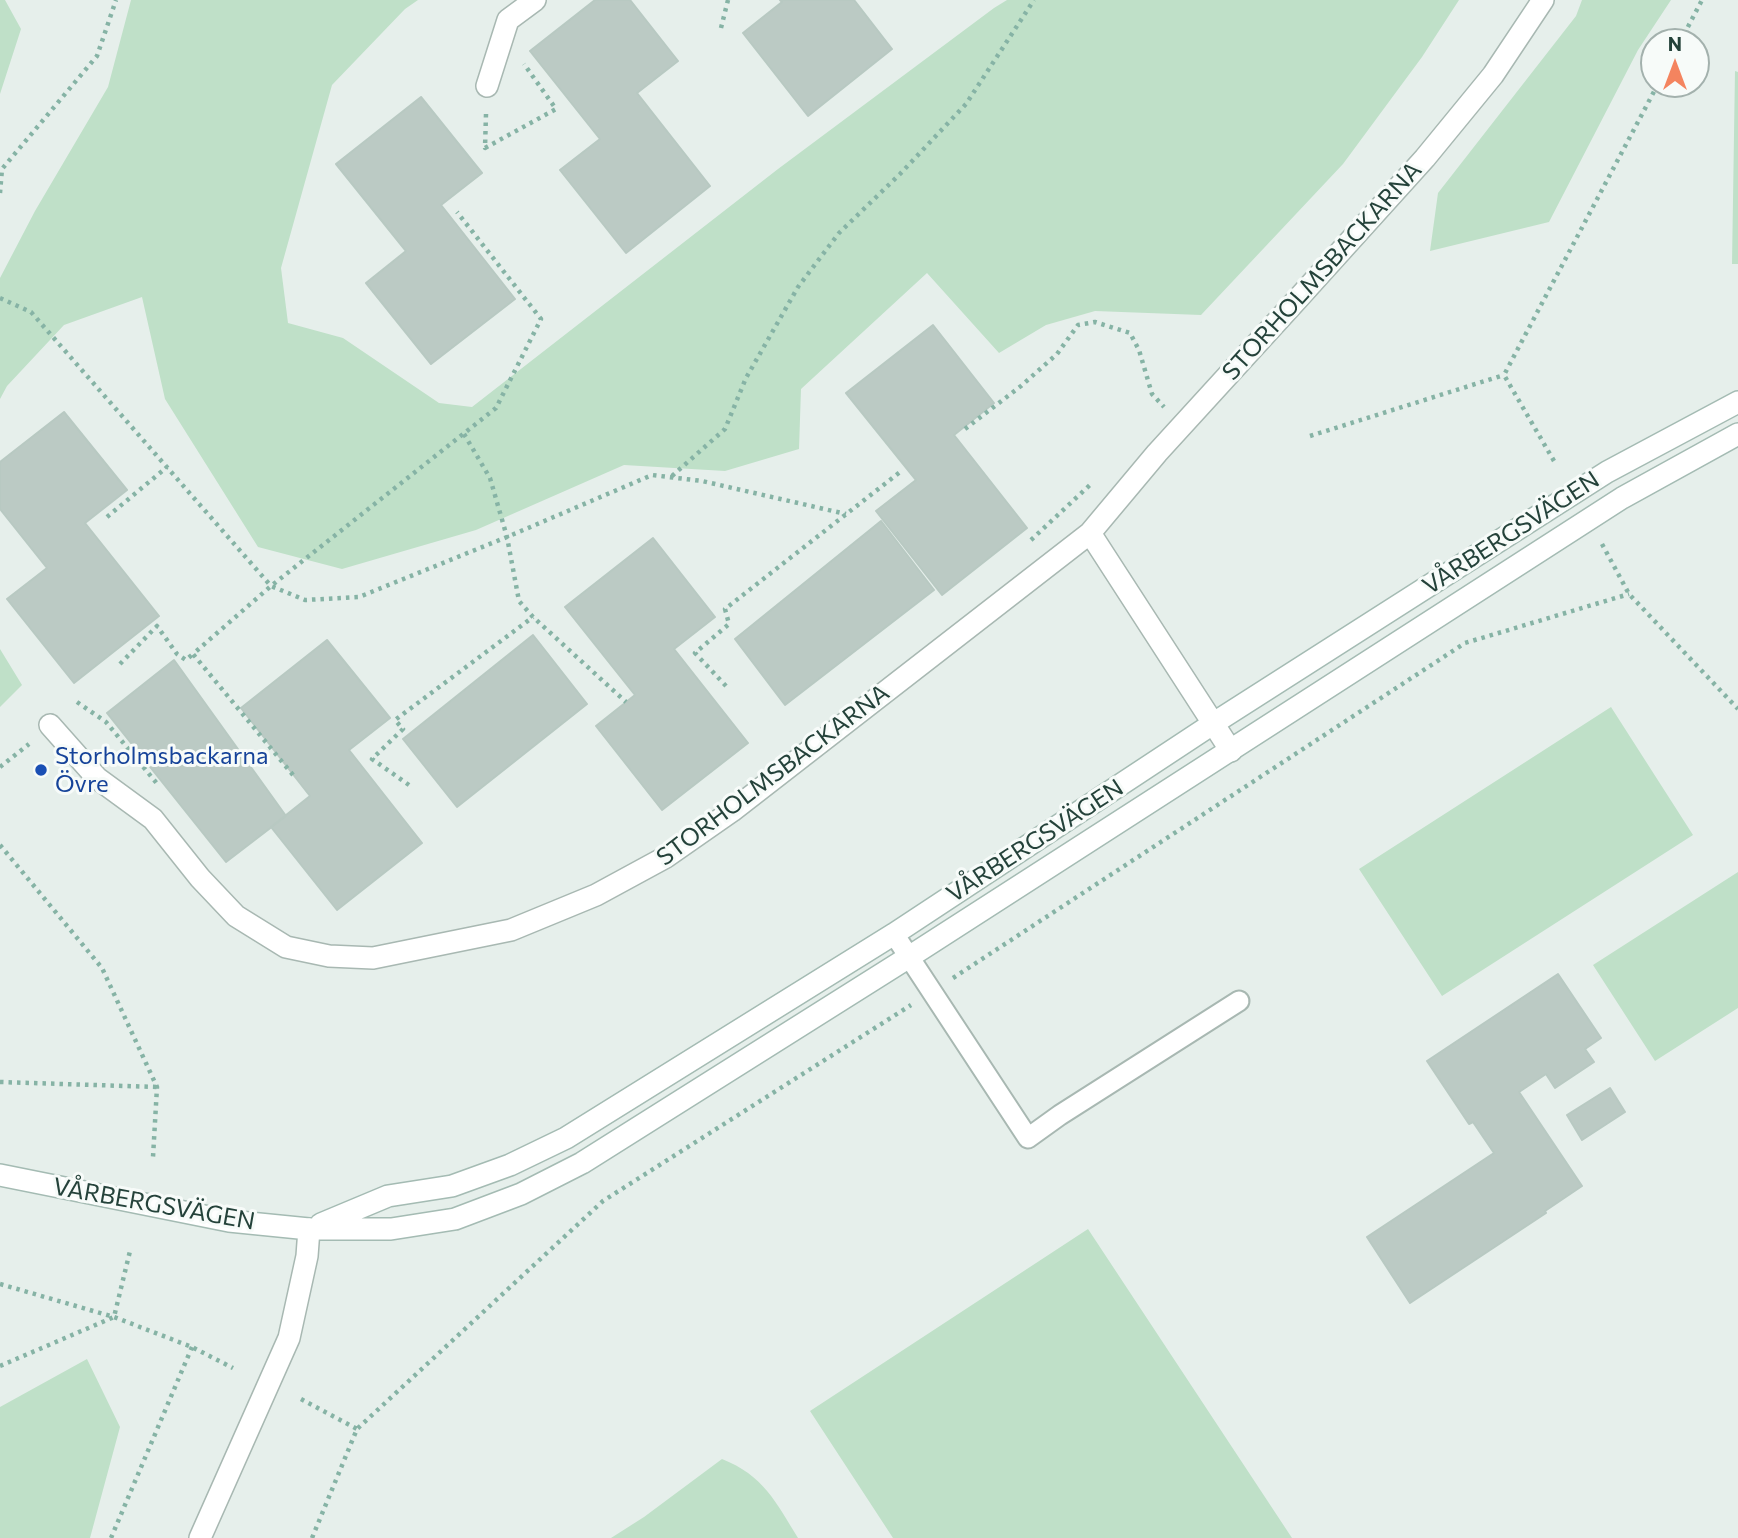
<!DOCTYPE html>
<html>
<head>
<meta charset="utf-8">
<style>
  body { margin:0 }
  #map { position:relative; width:1738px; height:1538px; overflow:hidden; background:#e6efeb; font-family:Commissioner,sans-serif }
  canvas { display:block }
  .north { position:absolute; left:1640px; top:28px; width:70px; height:70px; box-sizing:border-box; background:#f7fbf9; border:2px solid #a3b1ad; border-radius:50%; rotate:0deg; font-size:19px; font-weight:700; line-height:28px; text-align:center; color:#24423a }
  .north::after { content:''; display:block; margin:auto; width:24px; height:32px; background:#f4845f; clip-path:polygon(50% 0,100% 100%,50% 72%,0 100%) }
</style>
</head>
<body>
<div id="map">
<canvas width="1738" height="1538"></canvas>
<div class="north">N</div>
</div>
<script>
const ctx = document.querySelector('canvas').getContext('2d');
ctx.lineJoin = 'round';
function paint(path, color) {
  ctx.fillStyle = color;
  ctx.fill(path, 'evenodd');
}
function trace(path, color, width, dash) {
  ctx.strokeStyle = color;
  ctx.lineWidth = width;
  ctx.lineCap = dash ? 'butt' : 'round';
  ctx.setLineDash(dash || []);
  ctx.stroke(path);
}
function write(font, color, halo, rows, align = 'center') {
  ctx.font = font + ' Commissioner,sans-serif';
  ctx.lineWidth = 6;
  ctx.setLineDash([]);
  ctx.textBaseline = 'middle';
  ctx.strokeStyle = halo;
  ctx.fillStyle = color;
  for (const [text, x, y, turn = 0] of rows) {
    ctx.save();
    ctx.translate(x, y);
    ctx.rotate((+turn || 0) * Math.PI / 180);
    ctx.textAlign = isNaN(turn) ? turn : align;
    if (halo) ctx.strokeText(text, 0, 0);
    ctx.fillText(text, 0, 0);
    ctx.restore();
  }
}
const green = new Path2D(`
  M0 0H5L21 29 0 94Z
  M131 0H418L405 9 332 85 281 268 288 323 343 338 439 403 472 407 778 169 994 8 1007 0H1459L1422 57 1343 164 1201 315 1095 311 1046 325 999 353 927 273 801 389 799 449 725 471 624 465 476 530 342 569 258 547 165 399 142 297 64 325 7 386 0 399V278L35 211 108 87Z
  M1582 0H1671L1638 50 1549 222 1430 251 1438 193 1576 16Z
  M1735 71 1738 72V264H1732Z
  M0 649 22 685 0 707Z
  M1611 707 1693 835 1442 996 1359 869Z
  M1738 872V1008L1655 1061 1593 965Z
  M1088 1229 1292 1538H893L810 1411Z
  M87 1359 120 1427 90 1538H0V1407Z
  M722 1459C763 1475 776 1502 798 1538H611L644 1517Z`);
const building = new Path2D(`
  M595 0H630L678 61 637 93 710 186 626 253 560 170 600 139 530 51Z
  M780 0H854L892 49 808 116 743 33 782 2Z
  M421 97 482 173 441 205 515 299 431 364 366 283 406 251 336 164Z
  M933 325 994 403 954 435 1027 528 942 595 876 511 916 480 846 393Z
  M64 412 127 490 85 523 159 616 74 683 7 599 47 568 0 509V462Z
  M881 521 934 590 785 705 735 639Z
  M653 538 715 617 674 649 748 743 662 810 596 726 635 695 565 607Z
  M533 635 587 704 457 807 403 739Z
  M327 640 390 718 349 750 422 843 337 910 271 827 310 796 241 708Z
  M174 660 286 816 226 862 107 713Z
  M1558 974 1601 1038 1585 1049 1594 1062 1555 1088 1546 1074 1519 1092 1582 1186 1545 1211 1546 1213 1410 1303 1367 1237 1494 1153 1473 1122 1469 1124 1427 1061Z
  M1610 1088 1625 1112 1582 1140 1567 1115Z`);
const path = new Path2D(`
  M721 28 728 0
  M1680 42 1702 0
  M486 114 485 148 556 109 524 64
  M0 193 2 169 97 56 116 0
  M0 298 31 312 271 586 305 600 359 597 507 537 652 475 702 481 846 514
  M965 429 1021 386 1057 354 1078 325 1095 322 1130 333 1139 350 1152 394 1164 407
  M464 434 490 478 507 537 519 601 533 617 626 702
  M1310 436 1504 375
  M1554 461 1504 375 1658 84
  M672 476 725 429 746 378 798 287 839 233 900 174 966 104 1034 0
  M107 517 167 467
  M1031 540 1091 484
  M1602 544 1629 594 1738 709
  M120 664 157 626 177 654 186 660 193 654
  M726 686 695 653 729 624 725 609 900 472
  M77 702 106 722 159 786
  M0 767 29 744
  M293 775 193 654 271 586 496 408 541 319 457 212
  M409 785 372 759 403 729 395 720 533 617
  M0 845 102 968 157 1087 153 1157
  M953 978 1465 643 1629 594
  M0 1082 157 1087
  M0 1284 114 1317 192 1347 233 1368
  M0 1366 114 1317 130 1251
  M301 1399 357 1429
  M111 1538 192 1347
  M312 1538 357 1429 603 1201 911 1005`);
const lane = new Path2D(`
  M894 934 1028 1138 1060 1115 1239 1001`);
const street = new Path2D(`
  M487 86 508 20 535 0
  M1090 533 1231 751
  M50 725 97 778 153 819 200 878 236 916 286 947 329 956 373 958 511 930 596 895 666 857 732 811 1090 533 1157 453 1294 303 1425 158 1493 75 1543 0
  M200 1538 289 1338 307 1256 309 1229`);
const secondary = new Path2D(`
  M0 1175 229 1221 309 1229H391L455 1219 521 1194 582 1163 909 957 1622 498 1738 434
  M321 1224 388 1196 452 1186 510 1165 566 1138 894 934 1214 723 1607 472 1738 402`);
const markers = [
  [41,770,7,"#1a4fb4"]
];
const streetNames = [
  ["STORHOLMSBACKARNA",1322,271,-48],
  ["VÅRBERGSVÄGEN",1511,533,-33],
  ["STORHOLMSBACKARNA",773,775,-37],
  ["VÅRBERGSVÄGEN",1035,841,-33],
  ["VÅRBERGSVÄGEN",154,1204,10]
];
const transitNames = [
  ["Storholmsbackarna",55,756],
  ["Övre",55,784]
];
paint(green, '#bfe0c8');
paint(building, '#bbcac4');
trace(building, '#b8c9c2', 2);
trace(lane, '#a8b8b2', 23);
trace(street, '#a8b8b2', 24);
trace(secondary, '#a4bbb3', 24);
trace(path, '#86b3a5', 4.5, [3.5, 5]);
trace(lane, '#fff', 19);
trace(street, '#fff', 21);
trace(secondary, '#fff', 21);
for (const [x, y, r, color] of markers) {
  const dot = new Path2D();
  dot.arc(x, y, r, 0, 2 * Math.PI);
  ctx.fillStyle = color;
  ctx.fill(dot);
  trace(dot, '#f7fbf9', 2.5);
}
write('24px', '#24423a', '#f7fbf9', streetNames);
write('24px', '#164399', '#f7fbf9', transitNames, 'left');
</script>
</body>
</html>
